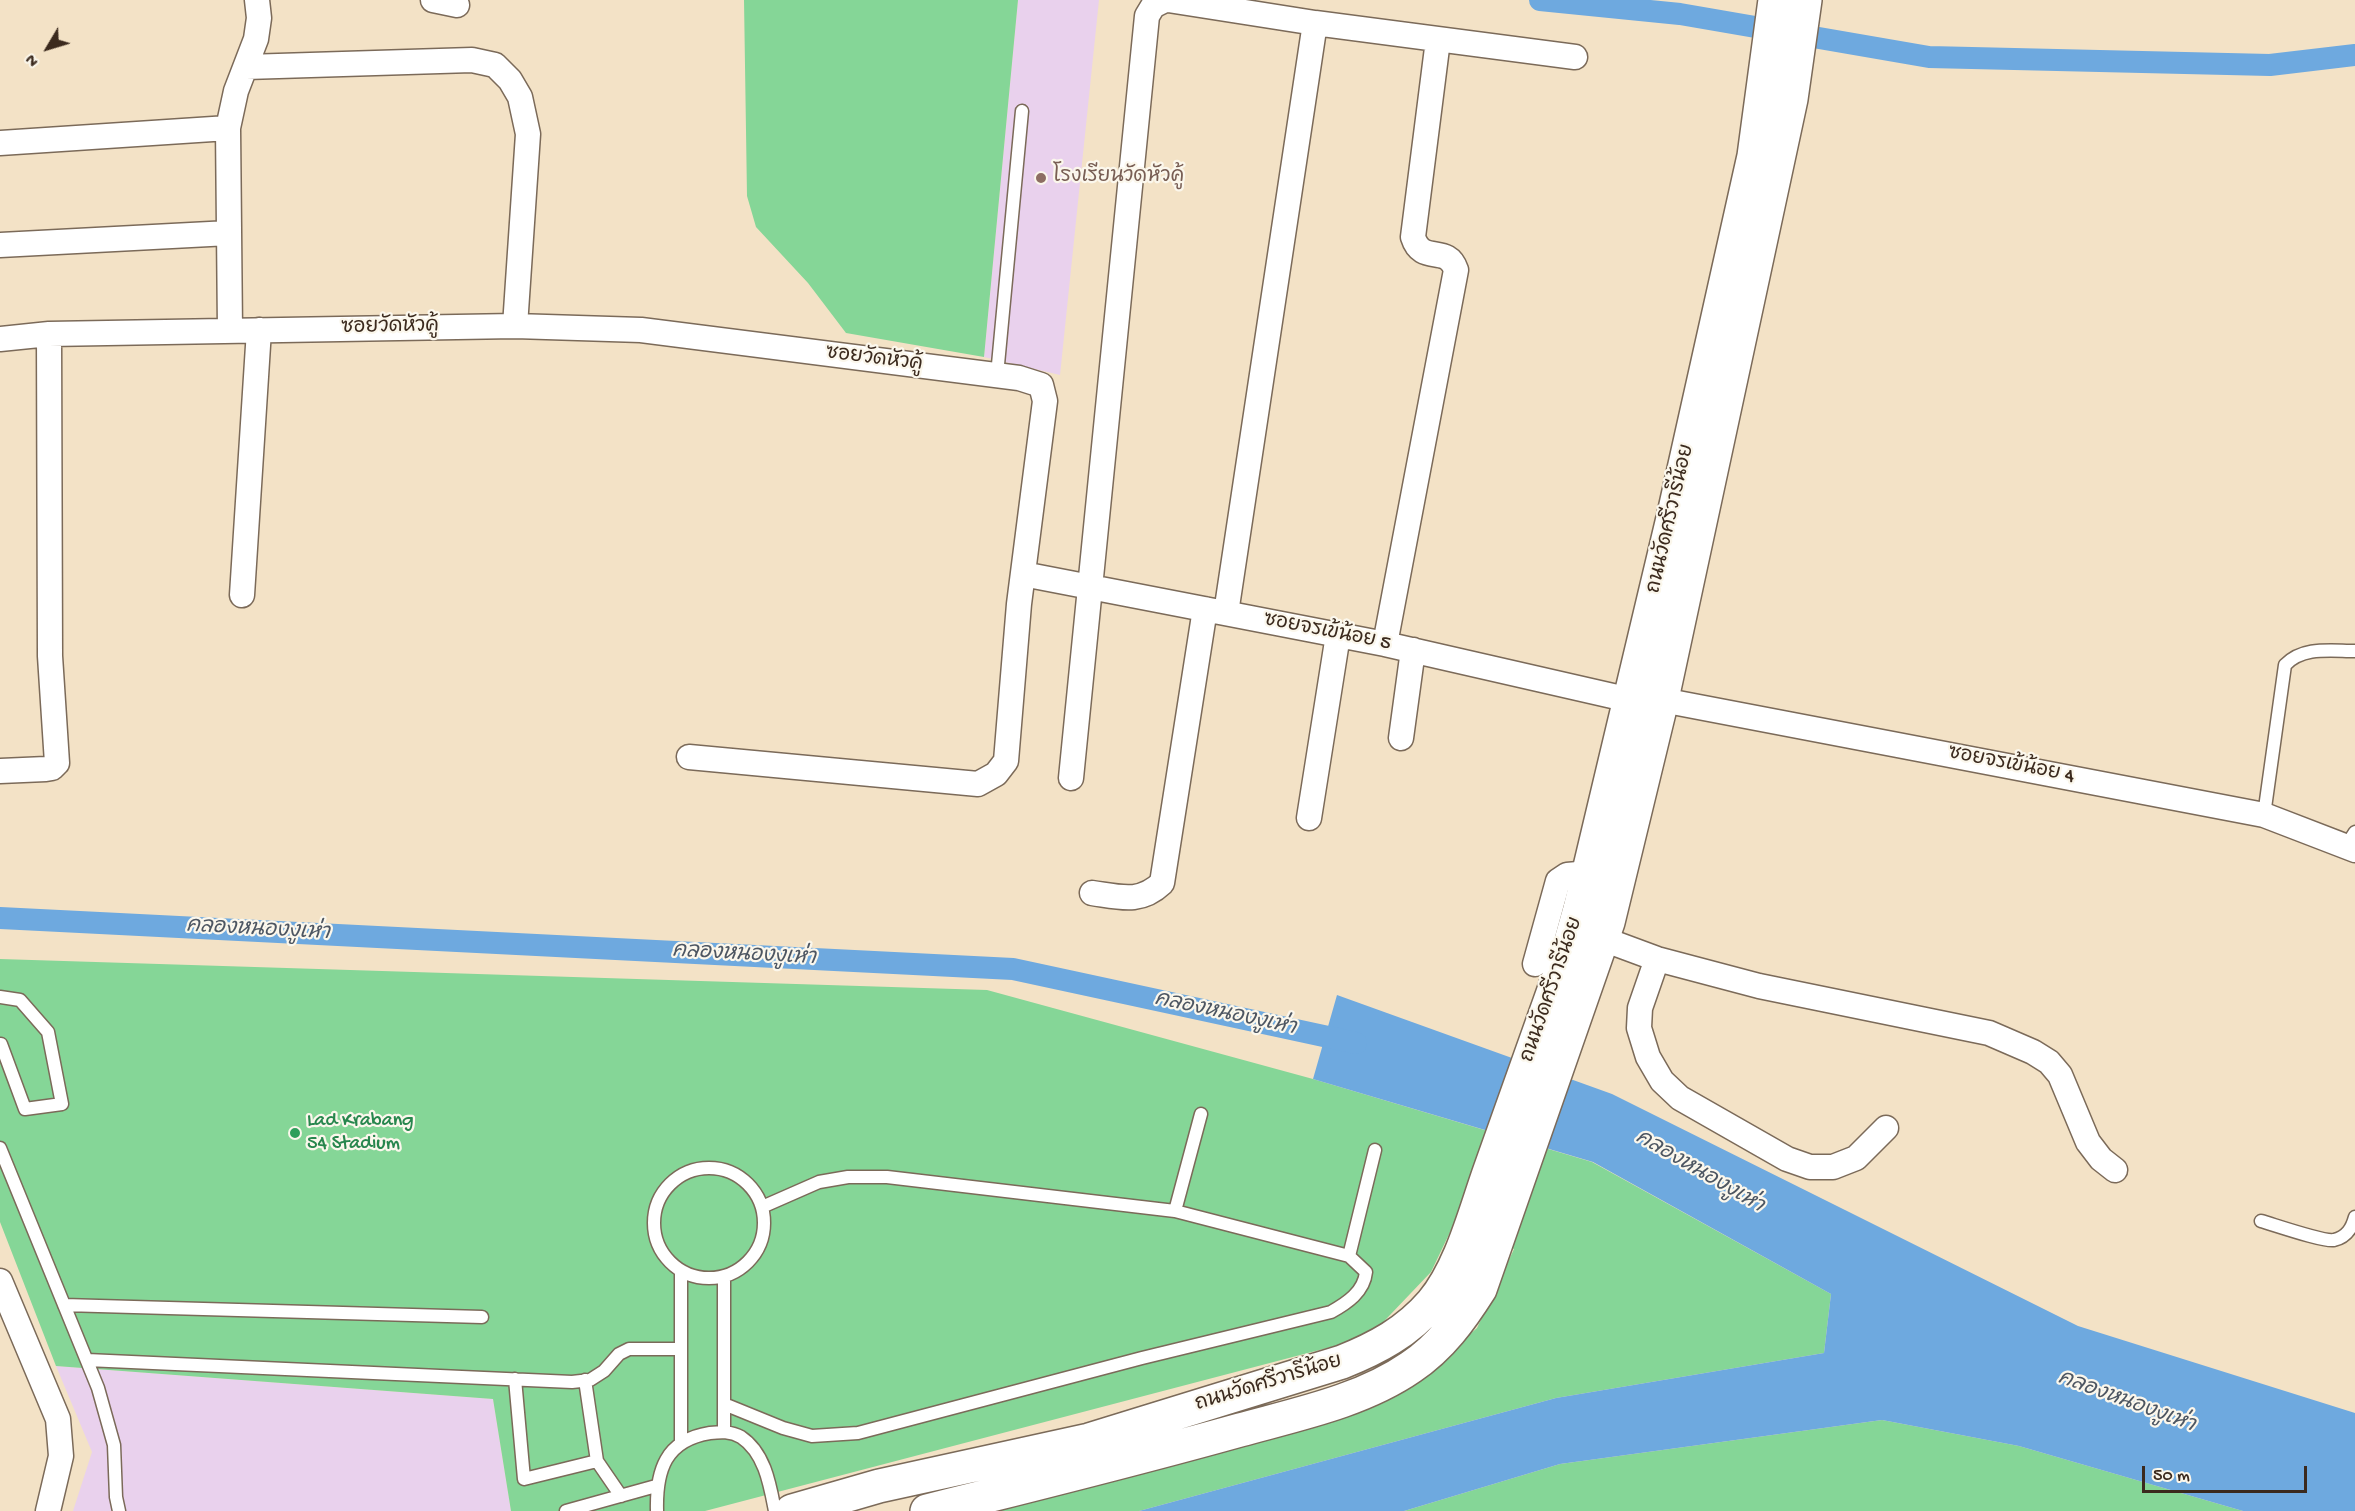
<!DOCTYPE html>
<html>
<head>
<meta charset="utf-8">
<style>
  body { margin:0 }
  #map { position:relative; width:2355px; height:1511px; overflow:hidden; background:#f3e2c6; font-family:"Gochi Hand",sans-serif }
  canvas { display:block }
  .north { position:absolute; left:18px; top:18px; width:60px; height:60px; -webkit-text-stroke:4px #fbf7ec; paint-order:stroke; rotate:232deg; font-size:16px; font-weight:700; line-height:24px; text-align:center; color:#3b2a1e }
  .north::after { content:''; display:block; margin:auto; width:21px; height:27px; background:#3b2a1e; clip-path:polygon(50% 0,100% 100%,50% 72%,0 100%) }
  .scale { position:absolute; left:2142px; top:1466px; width:165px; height:27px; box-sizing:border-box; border:3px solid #3b2a1e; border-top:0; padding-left:8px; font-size:18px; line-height:21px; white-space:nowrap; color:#3b2a1e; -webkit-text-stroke:4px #fbf7ec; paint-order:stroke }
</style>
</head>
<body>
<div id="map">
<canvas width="2355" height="1511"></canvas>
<div class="north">N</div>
<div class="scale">50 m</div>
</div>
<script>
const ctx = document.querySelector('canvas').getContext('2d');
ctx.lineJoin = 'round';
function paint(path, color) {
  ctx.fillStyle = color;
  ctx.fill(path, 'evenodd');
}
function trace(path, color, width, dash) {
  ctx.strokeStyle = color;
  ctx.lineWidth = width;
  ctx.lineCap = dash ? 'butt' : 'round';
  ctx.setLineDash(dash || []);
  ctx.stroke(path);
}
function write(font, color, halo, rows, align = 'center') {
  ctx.font = font + ' "Gochi Hand","Playpen Sans Thai",sans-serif';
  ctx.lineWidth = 4.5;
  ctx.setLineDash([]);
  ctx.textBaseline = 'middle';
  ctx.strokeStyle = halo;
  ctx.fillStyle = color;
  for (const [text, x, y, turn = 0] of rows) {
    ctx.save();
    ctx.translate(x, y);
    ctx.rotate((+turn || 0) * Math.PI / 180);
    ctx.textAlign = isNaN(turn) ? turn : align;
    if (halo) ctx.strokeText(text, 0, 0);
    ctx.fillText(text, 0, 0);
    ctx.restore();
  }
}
const built = new Path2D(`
  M1018 0H1099L1060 375 984 357Z
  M56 1366 493 1399 511 1511H73L92 1452Z`);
const green = new Path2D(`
  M744 0H1018L984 357 846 333 808 283 756 227 747 196Z
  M0 959 987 990 1313 1079 1592 1162 1831 1294 1824 1353 1556 1398 1139 1511H980L1417 1381 1477 1328 1514 1249 1452 1228 1431 1272 1369 1337 705 1511H511L493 1399 56 1366 0 1222Z
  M1882 1420 2019 1446 2243 1511H1404L1560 1464Z`);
const water = new Path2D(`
  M1337 995 1612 1094 2078 1326 2355 1413V1511H2243L2019 1446 1882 1420 1560 1464 1404 1511H1139L1556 1398 1824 1353 1831 1294 1593 1162 1313 1079Z`);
const canal = new Path2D(`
  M1540 0 1680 14 1929 57 2270 65 2355 55
  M0 918 1013 969 1356 1043`);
const lane = new Path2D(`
  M997 375 1022 111
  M2264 815 2285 665C2303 646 2331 651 2355 651
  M2346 846 2355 832
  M0 997 20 1000 48 1032 62 1104 25 1109 1 1044
  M0 1148 98 1388 114 1445 116 1497 119 1511
  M654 1223a55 55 0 1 1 110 0a55 55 0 1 1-110 0Z
  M1175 1211 1201 1114
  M2261 1221C2275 1225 2324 1242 2334 1240 2347 1237 2352 1228 2355 1217
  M1349 1256 1375 1150
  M681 1272V1441
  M724 1277V1431
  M64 1305 482 1317
  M87 1360 572 1382 590 1380 604 1371 619 1354 629 1349H681
  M515 1379 524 1479 597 1461
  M585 1380 597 1461 621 1496
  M724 1404 783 1428 812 1436 858 1433 1142 1358 1331 1312C1347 1303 1364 1292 1366 1272L1349 1256 1175 1211 887 1177H848L819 1182 762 1207
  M566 1511 656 1486
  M657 1511C656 1471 665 1440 710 1433 720 1432 731 1431 741 1437 765 1453 770 1485 775 1511`);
const street = new Path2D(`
  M433 0 457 5
  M1168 0 1315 23 1575 57
  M246 67 472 60 495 65 510 80 520 97 528 134 515 326
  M0 143 228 128
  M0 245 229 233
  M230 331 228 128 236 91 256 39 259 18 257 0
  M0 339 49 334 515 326 641 330 1019 378 1041 385 1045 401 1019 604 1006 761 996 774 978 784 689 757
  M1023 574 1385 644 1630 700
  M242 595 259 330
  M1226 613 1315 23
  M1385 644 1456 270C1447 243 1422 266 1413 237L1438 40
  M1662 700 2264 815 2355 850
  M1401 738 1413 650
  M0 771 46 769 52 768 57 763 50 656 49 334
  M1071 778 1147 16 1153 6 1165 0
  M1309 818 1338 635
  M1092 893C1120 897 1140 904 1162 883L1205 609
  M1603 939 1657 959 1759 986 1989 1033 2033 1052 2049 1062 2060 1075 2088 1142 2101 1159 2115 1170
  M1657 959 1640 1008 1639 1028 1648 1057 1662 1081 1680 1098 1787 1159 1810 1167H1833L1856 1158 1886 1128
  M1535 964 1558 881 1567 875 1589 873
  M0 1281 58 1419 61 1456 48 1511`);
const secondary = new Path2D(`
  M792 1511 879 1486 1089 1440 1342 1362C1377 1348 1407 1332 1432 1303 1461 1269 1475 1212 1490 1170 1516 1096 1542 1022 1569 948L1580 909 1674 514 1754 156 1775 0
  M927 1511C1032 1485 1136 1459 1240 1430 1298 1414 1362 1401 1411 1367 1441 1347 1461 1319 1480 1289L1608 922 1660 708 1791 99 1805 0`);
const markers = [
  [1041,178,6,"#8d6e63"],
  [295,1133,6,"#2e9e5b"]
];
const educationNames = [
  ["โรงเรียนวัดหัวคู้",1053,178]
];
const streetNames = [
  ["ซอยวัดหัวคู้",390,328,-1],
  ["ซอยวัดหัวคู้",874,360,7],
  ["ถนนวัดศรีวารีน้อย",1672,519,-77],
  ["ซอยจรเข้น้อย 5",1327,633,11],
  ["ซอยจรเข้น้อย 4",2011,766,11],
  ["ถนนวัดศรีวารีน้อย",1553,990,-71],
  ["ถนนวัดศรีวารีน้อย",1269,1384,-17]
];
const leisureNames = [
  ["Lad Krabang",307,1122],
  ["54 Stadium",307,1145]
];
const waterNames = [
  ["คลองหนองงูเห่า",258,931,3],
  ["คลองหนองงูเห่า",744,956,3],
  ["คลองหนองงูเห่า",1225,1015,12],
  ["คลองหนองงูเห่า",1699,1173,30],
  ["คลองหนองงูเห่า",2126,1403,20]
];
paint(built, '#e9d1ed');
paint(green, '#85d697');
paint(water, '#6ea9df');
trace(canal, '#6ea9df', 22);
trace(lane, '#7b6a59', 15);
trace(street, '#7b6a59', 27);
trace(secondary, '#7b6a59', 36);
trace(lane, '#fff', 12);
trace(street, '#fff', 24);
trace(secondary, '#fff', 33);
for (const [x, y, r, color] of markers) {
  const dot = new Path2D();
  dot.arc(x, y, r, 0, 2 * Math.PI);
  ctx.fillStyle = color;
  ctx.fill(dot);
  trace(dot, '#fbf7ec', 2);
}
write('20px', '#785e54', '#fbf7ec', educationNames, 'left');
write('20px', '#3b2a1e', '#fbf7ec', streetNames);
write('20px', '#27864d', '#fbf7ec', leisureNames, 'left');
write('italic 21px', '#4d5662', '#fbf7ec', waterNames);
</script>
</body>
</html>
